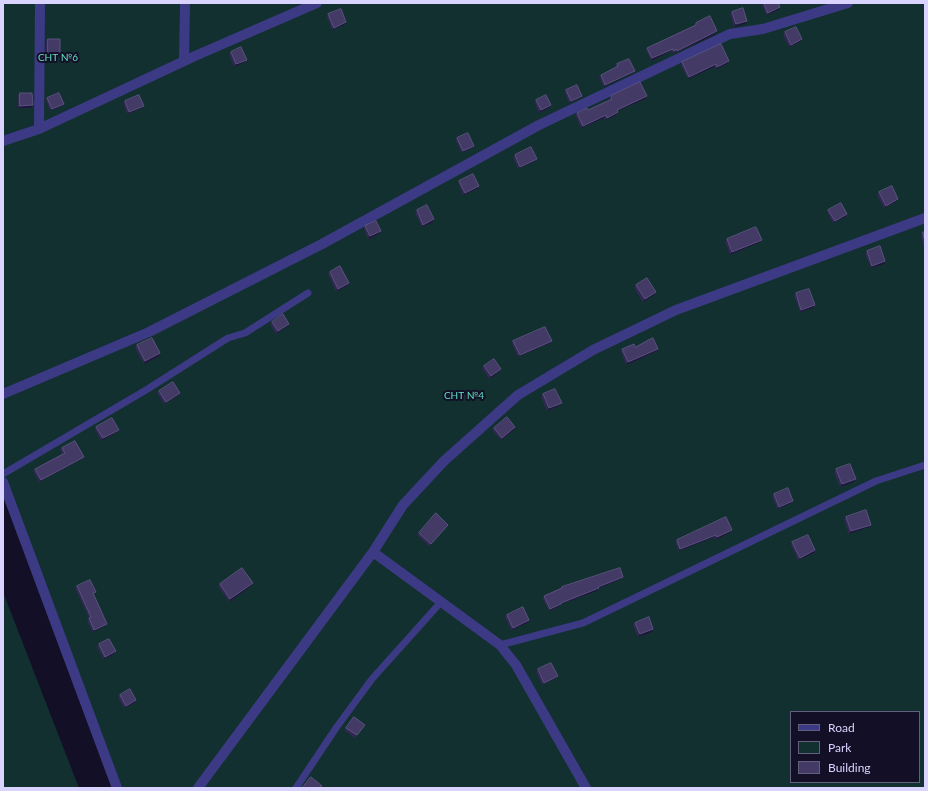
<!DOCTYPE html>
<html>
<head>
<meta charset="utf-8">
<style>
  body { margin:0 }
  #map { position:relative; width:928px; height:791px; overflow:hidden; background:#130f26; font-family:Lato,sans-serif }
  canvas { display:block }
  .frame { position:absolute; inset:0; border:4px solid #d9d4ff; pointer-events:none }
  .legend { position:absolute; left:790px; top:711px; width:130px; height:72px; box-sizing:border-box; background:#130f26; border:1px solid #625e7d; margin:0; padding:5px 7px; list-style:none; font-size:12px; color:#d9d4ff }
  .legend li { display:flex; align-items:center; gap:8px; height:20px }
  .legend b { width:20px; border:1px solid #625e7d }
</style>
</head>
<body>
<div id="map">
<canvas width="928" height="791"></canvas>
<div class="frame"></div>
<ul class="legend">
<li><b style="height:5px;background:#3d3a85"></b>Road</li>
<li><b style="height:11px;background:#12302f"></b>Park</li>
<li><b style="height:11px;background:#433a66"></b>Building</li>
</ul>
</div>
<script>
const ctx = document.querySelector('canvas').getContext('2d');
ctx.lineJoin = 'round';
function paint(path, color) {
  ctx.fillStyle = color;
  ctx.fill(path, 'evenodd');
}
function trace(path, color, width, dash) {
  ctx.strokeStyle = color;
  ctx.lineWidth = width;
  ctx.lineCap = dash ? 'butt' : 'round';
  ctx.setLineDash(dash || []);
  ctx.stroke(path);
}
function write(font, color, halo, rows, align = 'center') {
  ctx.font = font + ' Lato,sans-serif';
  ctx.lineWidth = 4;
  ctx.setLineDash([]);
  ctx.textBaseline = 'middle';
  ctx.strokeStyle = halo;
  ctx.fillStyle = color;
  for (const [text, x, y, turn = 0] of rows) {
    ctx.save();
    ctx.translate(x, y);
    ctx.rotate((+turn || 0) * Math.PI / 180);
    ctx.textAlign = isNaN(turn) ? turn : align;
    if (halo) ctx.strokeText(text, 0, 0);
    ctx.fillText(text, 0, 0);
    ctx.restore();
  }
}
const green = new Path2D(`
  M3 3H925V788H117L3 482ZM791 712H919V782H791Z
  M3 592 79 788H3Z`);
const lane = new Path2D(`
  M3 474 146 390 228 338 245 333 308 293
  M500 645 583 623 876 481 925 465
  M296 788 336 728 372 679 441 602`);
const street = new Path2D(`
  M184 61 185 3
  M39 129 40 3
  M3 141 39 129 195 56 317 3
  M3 394 149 332 322 244 539 125 730 34 763 29 848 3
  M3 482 117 788
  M373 552 500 645 516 665 586 788
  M198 788 373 552 403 505 444 461 518 395 593 350 676 310 925 218`);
const wall = new Path2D(`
  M761 3H778L780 7 778 10 767 15Z
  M732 12 747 21 745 24 734 27 730 14Z
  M328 14 346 22 344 25 332 30 327 17Z
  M696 23 717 31 714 35 675 53 674 52 672 53 671 51 651 61 646 50 647 48 694 26Z
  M785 32 800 42 789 47 783 35Z
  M48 39 58 56 46 57V42Z
  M231 52 247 60 245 62 234 67 229 54Z
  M682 62 727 64 716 69 714 67 688 79 681 65Z
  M617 64 635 71 633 73 604 87 599 77 601 75 616 67H615Z
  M566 90 580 98 569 103 565 93Z
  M20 93 31 108H18V95Z
  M611 96 645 99 617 111 618 112 616 115 605 120 604 118 581 128 575 115 577 113 588 110 610 100 609 99Z
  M47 98 62 106 50 111 46 100Z
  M536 100 551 105 549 108 539 113 535 103Z
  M125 101 142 108 127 114 123 103Z
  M457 138 472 148 462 153 456 141Z
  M515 155 537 159 535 161 518 169 513 157Z
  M459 181 477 189 463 195 458 183Z
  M879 192 896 202 884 208 877 195Z
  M417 210 434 219 433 222 422 227 415 213Z
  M828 210 847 214 845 217 833 223 827 212Z
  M365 226 379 234 368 239 364 229Z
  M923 232H925V249H924L921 235Z
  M727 239 760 242 730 255 725 242Z
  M867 251 885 261 884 264 871 268 865 254Z
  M330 272 349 283 347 286 336 291 328 274Z
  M636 285 656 292 654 295 643 302 634 288Z
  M796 293 815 305 813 308 800 312 794 296Z
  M272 322 288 326 276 334 270 324Z
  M513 341H552L550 343 518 357 512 344Z
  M137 345 160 353 159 356 144 364 135 348Z
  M622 349H658L657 351 626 365 621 352Z
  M484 366 501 369 499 372 489 379 482 368Z
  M159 391 180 393 179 395 164 404 157 393Z
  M543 394 560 405 547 411 541 397Z
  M96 427 117 432 101 441 95 429Z
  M494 428 514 430 501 440 492 430Z
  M62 448 84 457 82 459 39 482 33 471 35 469 62 454 60 450Z
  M836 469 854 482 840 487 834 472Z
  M774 494 793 501 792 503 777 509 772 496Z
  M846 517 869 527 849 534 844 519Z
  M448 525 429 546 417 535 419 533Z
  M731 532 715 540 714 537 679 551 675 543 677 540Z
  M792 542 814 553 798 560 791 545Z
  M623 577 621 579 599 588 597 591 561 604 560 606 549 611 543 599 544 596 561 589 562 587Z
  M220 584 251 586 229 602 218 586Z
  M77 586 93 594 107 624 105 626 93 632 87 621 89 618 75 588Z
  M507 615 529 620 527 623 511 630 505 617Z
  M635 623 653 629 652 632 638 637 633 625Z
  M99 644 114 654 104 659 97 647Z
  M538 669 556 678 542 685 536 672Z
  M120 695 136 700 134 703 124 708 118 697Z
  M354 717 365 725 355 738 344 730Z`);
const shadedWall = new Path2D(`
  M780 7 778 10 767 15 768 13Z
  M747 21 745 24 734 27 736 24Z
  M346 22 344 25 332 30 334 28Z
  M715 31H717L714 35 675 53 677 51Z
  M802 39 800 42 789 47 791 45Z
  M673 49 671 51 651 61 652 58Z
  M48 54H60L58 56 46 57Z
  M247 60 245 62 234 67 236 64Z
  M729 61 727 64 716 69 717 67Z
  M716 64 714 67 688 79 689 77Z
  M635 71 633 73 604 87 605 85Z
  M582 96 580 98 569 103 571 101Z
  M647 96 645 99 615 112 617 110Z
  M64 104 62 106 50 111 52 109Z
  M33 105 31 108H18L20 106Z
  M551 105 549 108 539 113 541 110Z
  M144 106 142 108 127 114 129 112Z
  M618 112 616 115 605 120 607 118Z
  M606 115 604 118 581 128 583 126Z
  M474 146 472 148 462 153 463 151Z
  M537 159 535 161 518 169 520 167Z
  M479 186 477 189 463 195 465 193Z
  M898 199 896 202 884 208 886 206Z
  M847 214 845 217 833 223 835 221Z
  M434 219 433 222 422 227 423 225Z
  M381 231 379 234 368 239 370 236Z
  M762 240 760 242 730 255 732 252Z
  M885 261 884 264 871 268 872 266Z
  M349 283 347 286 336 291 338 289Z
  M656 292 654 295 643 302 645 299Z
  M815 305 813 308 800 312 801 310Z
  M289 324 288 326 276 334 278 331Z
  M552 341 550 343 518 357 520 355Z
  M658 349 657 351 626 365 628 362Z
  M160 353 159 356 144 364 145 361Z
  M501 369 499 372 489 379 491 376Z
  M180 393 179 395 164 404 166 402Z
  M562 403 560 405 547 411 549 408Z
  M515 427 514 430 501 440 502 438Z
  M119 430 117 432 101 441 103 438Z
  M84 457 82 459 39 482 41 480Z
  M856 479 854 482 840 487 842 484Z
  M793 501 792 503 777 509 779 507Z
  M871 525 869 527 849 534 851 531Z
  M732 530 731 532 715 540 717 537Z
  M716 535 714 537 679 551 680 549Z
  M815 550 814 553 798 560 800 558Z
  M623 577 621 579 597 589 598 587Z
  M253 583 251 586 229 602 230 599Z
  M599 588 597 591 561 604 560 606 549 611 550 609 561 603Z
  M529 620 527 623 511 630 513 628Z
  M107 624 105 626 93 632 94 630Z
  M653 629 652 632 638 637 640 634Z
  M116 651 114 654 104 659 105 657Z
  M558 676 556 678 542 685 544 683Z
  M136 700 134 703 124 708 126 706Z`);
const building = new Path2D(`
  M764 3H778L780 7 768 13Z
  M743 8 747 21 736 24 732 12Z
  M341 9 346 22 334 28 328 14Z
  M710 16 717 31H715V32L677 51 676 49 674 51 673 49 652 58 647 48 696 25V23Z
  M796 27 802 39 791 45 785 32Z
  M48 39H60V54H48Z
  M721 44 729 61 717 67 716 64 689 77 682 62Z
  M241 47 247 60 236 64 231 52Z
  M629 59 635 71 605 85 601 75 618 66 617 64Z
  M640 82 647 96 617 110 618 112 607 118 606 115 583 126 577 113 587 108 588 110 612 99 611 96Z
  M577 85 582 96 571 101 566 90Z
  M20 93H32L33 105 20 106Z
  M59 93 64 104 52 109 47 98Z
  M139 95 144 106 129 112 125 101Z
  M546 95 551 105 541 110 536 100Z
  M468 133 474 146 463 151 457 138Z
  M531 147 537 159 520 167 515 155Z
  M473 174 479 186 465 193 459 181Z
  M892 186 898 199 886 206 879 192Z
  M841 203 847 214 835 221 828 210Z
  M427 205 434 219 423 225 417 210Z
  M376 221 381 231 370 236 365 226Z
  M756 227 762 240 732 252 727 239Z
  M923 232H925V242Z
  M880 246 885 261 872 266 867 251Z
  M340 266 349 283 338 289 330 272Z
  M647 278 656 292 645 299 636 285Z
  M809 289 815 305 801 310 796 293Z
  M283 314 289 324 278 331 272 322Z
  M545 327 552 341 520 355 513 341Z
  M152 338 160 353 145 361 137 345Z
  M653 338 658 349 628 362 622 349 634 344 635 347Z
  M494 359 501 369 491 376 484 366Z
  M173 382 180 393 166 402 159 391Z
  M555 389 562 403 549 408 543 394Z
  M507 417 515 427 502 438 494 428Z
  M112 418 119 430 103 438 96 427Z
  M75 441 84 457 41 480 35 469 65 453 62 448Z
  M850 464 856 479 842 484 836 469Z
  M788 488 793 501 779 507 774 494Z
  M866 510 871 525 851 531 846 517Z
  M436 513 448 525 431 544 419 533Z
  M726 517 732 530 717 537 716 535 680 549 677 540Z
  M808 535 815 550 800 558 792 542Z
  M242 568 253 583 230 599 220 584Z
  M620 568 623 577 598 587 599 588 561 603V604L550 609 544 596 562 588V587Z
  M90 580 96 592 93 593 107 624 94 630 89 618 91 617 77 586Z
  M523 607 529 620 513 628 507 615Z
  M649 617 653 629 640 634 635 623Z
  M109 639 116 651 105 657 99 644Z
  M551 663 558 676 544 683 538 669Z
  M130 689 136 700 126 706 120 695Z
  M354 717 365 725 357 735 346 728Z
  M311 777 322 786 320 788H304L303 787Z`);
const parkNames = [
  ["СНТ №6",58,58],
  ["СНТ №4",464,396]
];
paint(green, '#12302f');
trace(lane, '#3d3a85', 7);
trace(street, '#3d3a85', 10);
paint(wall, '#312854');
paint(shadedWall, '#1d163a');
paint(building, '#433a66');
trace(building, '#5a527e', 1);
write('10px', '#5fe0c0', '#130f26', parkNames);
</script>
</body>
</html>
